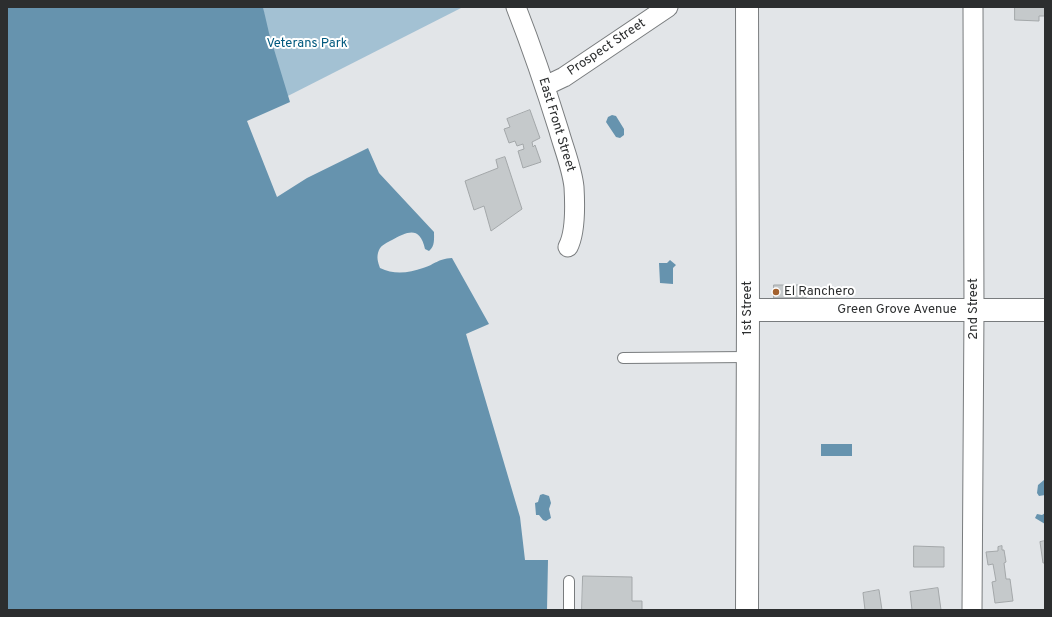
<!DOCTYPE html>
<html>
<head>
<meta charset="utf-8">
<style>
  body { margin:0 }
  #map { position:relative; width:1052px; height:617px; overflow:hidden; background:#e2e5e8; font-family:Overpass,sans-serif }
  canvas { display:block }
  .frame { position:absolute; inset:0; border:8px solid #2c2e2f; pointer-events:none }
</style>
</head>
<body>
<div id="map">
<canvas width="1052" height="617"></canvas>
<div class="frame"></div>
</div>
<script>
const ctx = document.querySelector('canvas').getContext('2d');
ctx.lineJoin = 'round';
function paint(path, color) {
  ctx.fillStyle = color;
  ctx.fill(path, 'evenodd');
}
function trace(path, color, width, dash) {
  ctx.strokeStyle = color;
  ctx.lineWidth = width;
  ctx.lineCap = dash ? 'butt' : 'round';
  ctx.setLineDash(dash || []);
  ctx.stroke(path);
}
function write(font, color, halo, rows, align = 'center') {
  ctx.font = font + ' Overpass,sans-serif';
  ctx.lineWidth = 4;
  ctx.setLineDash([]);
  ctx.textBaseline = 'middle';
  ctx.strokeStyle = halo;
  ctx.fillStyle = color;
  for (const [text, x, y, turn = 0] of rows) {
    ctx.save();
    ctx.translate(x, y);
    ctx.rotate((+turn || 0) * Math.PI / 180);
    ctx.textAlign = isNaN(turn) ? turn : align;
    if (halo) ctx.strokeText(text, 0, 0);
    ctx.fillText(text, 0, 0);
    ctx.restore();
  }
}
const green = new Path2D(`
  M263 7H463L278 101Z`);
const water = new Path2D(`
  M7 7H263L269 33 290 102 247 121 277 197 307 178 368 148 379 173 434 232C434 239 435 246 429 251L425 249C420 226 408 231 392 240 388 242 381 245 379 250 376 257 378 262 380 268 394 275 409 273 423 268 436 264 437 259 452 258L489 324 466 334 520 517 525 560H548L547 610H7Z
  M612 115 616 116 624 129V135L620 138 616 137 606 122 608 117Z
  M670 260 676 265 673 268V284L660 283 659 263H667Z
  M821 444H852V456H821Z
  M1044 480 1045 495 1039 496 1037 493 1038 485Z
  M543 494 549 496 551 503 549 509 551 518 546 521 543 520 539 515H536L535 503 538 502 540 495Z
  M1045 513V524L1035 518 1037 514 1042 515Z`);
const building = new Path2D(`
  M1015 7H1045V16H1039V21L1015 20Z
  M530 110 540 138 532 142 533 147 535 145 541 162 523 168 518 151 524 149 523 144 517 146 515 141 509 143 504 129 510 127 507 119Z
  M505 157 522 209 491 231 484 206 474 210 465 181 498 168 496 160Z
  M774 285H806V298H774Z
  M1045 541V563H1043L1040 542Z
  M914 546 944 547V567H914Z
  M1002 546V550H1004L1006 562 1004 563 1006 579H1010L1013 601 995 603 992 582 996 581 993 564 988 565 986 552 998 551V547Z
  M583 576 632 577V601H642V610H582Z
  M938 588 941 610H912L910 592Z
  M879 590 882 610H865L863 593Z`);
const service = new Path2D(`
  M623 358 748 357
  M569 581V610`);
const minor = new Path2D(`
  M516 7C532 48 546 89 559 131 564 149 572 168 574 187 575 204 576 232 568 247
  M545 86 564 77 668 7
  M972 610 974 310 973 7`);
const tertiary = new Path2D(`
  M748 310H1045`);
const secondary = new Path2D(`
  M747 7 748 310 747 610`);
const markers = [
  [776,292,4,"#a3612e"]
];
const parkNames = [
  ["Veterans Park",307,44]
];
const streetNames = [
  ["Prospect Street",607,48,-34],
  ["East Front Street",556,125,73],
  ["1st Street",748,308,-90],
  ["2nd Street",974,309,-90],
  ["Green Grove Avenue",897,310]
];
const poiNames = [
  ["El Ranchero",784,292]
];
paint(green, '#a3c1d3');
paint(water, '#6693ae');
paint(building, '#c5c9cb');
trace(building, '#a3a7a9', 1);
trace(service, '#797c7e', 12);
trace(minor, '#797c7e', 21);
trace(tertiary, '#797c7e', 24);
trace(secondary, '#797c7e', 24);
trace(service, '#fff', 10);
trace(minor, '#fff', 19);
trace(tertiary, '#fff', 22);
trace(secondary, '#fff', 22);
for (const [x, y, r, color] of markers) {
  const dot = new Path2D();
  dot.arc(x, y, r, 0, 2 * Math.PI);
  ctx.fillStyle = color;
  ctx.fill(dot);
  trace(dot, '#fff', 1.5);
}
write('13px', '#00597e', '#fff', parkNames);
write('13px', '#2c2e2f', '#fff', streetNames);
write('13px', '#2c2e2f', '#fff', poiNames, 'left');
</script>
</body>
</html>
